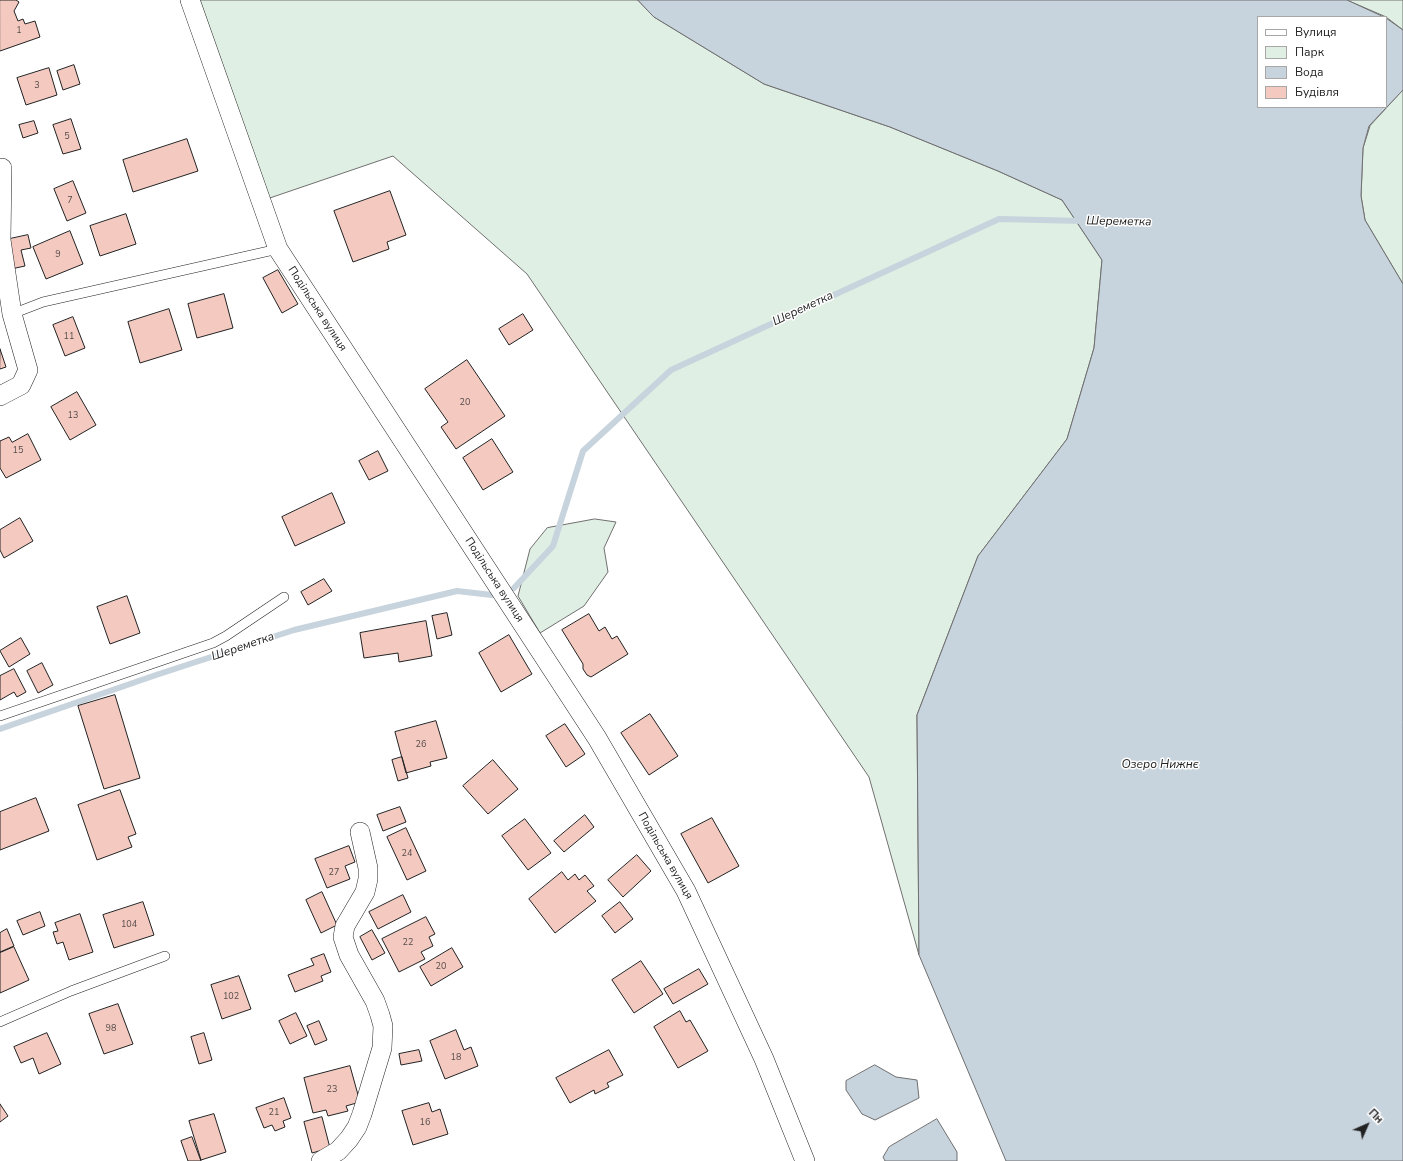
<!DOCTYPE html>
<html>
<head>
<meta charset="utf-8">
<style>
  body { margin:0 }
  #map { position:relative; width:1403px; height:1161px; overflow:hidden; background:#fff; font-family:"Nunito Sans",sans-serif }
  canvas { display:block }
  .legend { position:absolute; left:1257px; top:16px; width:130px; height:92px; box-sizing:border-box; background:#fff; border:1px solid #a7a7a7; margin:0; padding:5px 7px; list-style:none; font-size:12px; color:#222 }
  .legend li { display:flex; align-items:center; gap:8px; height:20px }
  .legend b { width:20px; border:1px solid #a7a7a7 }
  .north { position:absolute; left:1347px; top:1105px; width:40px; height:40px; -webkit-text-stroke:3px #fff; paint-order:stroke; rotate:45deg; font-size:11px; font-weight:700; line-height:16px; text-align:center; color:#222 }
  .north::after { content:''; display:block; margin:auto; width:14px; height:18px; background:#222; clip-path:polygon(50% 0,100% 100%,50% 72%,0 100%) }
</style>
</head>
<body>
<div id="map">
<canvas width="1403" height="1161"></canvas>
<ul class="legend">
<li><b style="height:5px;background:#fff"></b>Вулиця</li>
<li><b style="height:11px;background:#e0efe3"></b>Парк</li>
<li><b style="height:11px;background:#c7d3dd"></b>Вода</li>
<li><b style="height:11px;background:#f3c9c0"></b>Будівля</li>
</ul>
<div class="north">Пн</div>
</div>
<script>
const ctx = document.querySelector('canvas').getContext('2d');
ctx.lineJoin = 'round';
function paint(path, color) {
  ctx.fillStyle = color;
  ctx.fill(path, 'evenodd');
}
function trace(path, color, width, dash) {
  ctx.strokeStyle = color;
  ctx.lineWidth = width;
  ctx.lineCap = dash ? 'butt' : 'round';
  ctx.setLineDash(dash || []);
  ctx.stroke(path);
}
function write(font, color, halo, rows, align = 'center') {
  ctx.font = font + ' "Nunito Sans",sans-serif';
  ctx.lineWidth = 3;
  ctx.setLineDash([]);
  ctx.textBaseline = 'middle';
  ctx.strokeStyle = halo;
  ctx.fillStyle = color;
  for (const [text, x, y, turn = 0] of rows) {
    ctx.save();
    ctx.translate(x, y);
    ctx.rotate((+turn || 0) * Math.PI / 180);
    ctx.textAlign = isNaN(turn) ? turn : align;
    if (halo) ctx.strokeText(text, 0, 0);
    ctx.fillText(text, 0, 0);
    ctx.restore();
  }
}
const green = new Path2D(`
  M190 0H638L654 17 764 84 890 127 998 171 1062 200 1102 260 1094 348 1067 439 978 556 917 715 919 955 869 777 527 274 393 156 261 201Z
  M1347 0H1403V30L1386 17Z
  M1403 90V284L1365 220 1361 196 1363 148 1370 126Z
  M595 519 616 522 604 548 608 572 584 606 540 633 518 596 530 549 547 528Z`);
const water = new Path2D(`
  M638 0H1347L1384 17H1258V107H1386V18L1403 30V90L1369 126 1363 148 1361 196 1365 220 1403 284V1161H1006L919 955 917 715 978 556 1067 439 1094 348 1102 260 1062 200 998 171 890 127 764 84 654 17Z
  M875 1065 896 1077 917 1080 919 1098 875 1120 862 1114 846 1090V1081Z
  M937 1119 957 1152V1161H885L883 1157 889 1147Z`);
const stream = new Path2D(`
  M514 588 553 546 583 451 671 370 999 219 1083 221
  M0 729 156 675 294 630 457 591 492 595`);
const building = new Path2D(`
  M0 0H16L19 2 14 11 18 21 23 19 25 24 35 21 40 37 0 51Z
  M74 65 80 84 63 90 57 71Z
  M49 68 57 95 26 105 17 78Z
  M71 119 81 149 63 154 53 125Z
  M34 121 38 133 23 138 19 125Z
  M187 139 198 171 133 192 123 160Z
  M73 181 86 213 67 221 54 189Z
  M390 191 406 235 387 242 389 249 353 262 334 211Z
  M126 214 136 244 100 256 90 226Z
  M70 231 83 264 46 279 33 247Z
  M28 235 31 248 21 250 25 266 11 269 5 240Z
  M278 270 298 304 282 313 263 278Z
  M224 294 233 328 197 338 188 304Z
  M169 309 182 350 140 363 128 322Z
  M523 314 533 330 509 345 499 329Z
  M73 317 85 348 65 356 53 325Z
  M0 349 6 367 0 369Z
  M467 360 505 416 456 449 441 427 448 422 425 389Z
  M77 392 96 425 70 440 51 407Z
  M28 434 41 460 6 478 0 468V441L9 437 12 442Z
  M492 439 513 472 483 490 463 458Z
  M378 451 388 471 369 480 359 461Z
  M332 493 345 523 295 546 282 517Z
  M20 518 33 541 4 558 0 550V530Z
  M324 579 332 591 308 605 301 592Z
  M127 596 140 633 110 644 97 607Z
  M447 613 452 635 437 639 432 616Z
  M589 614 599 631 605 627 612 639 617 636 628 654 591 677 587 675 583 669V664L562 630Z
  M426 621 432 656 399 662 398 653 364 658 360 633Z
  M509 635 532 674 501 692 479 653Z
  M21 638 30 654 9 667 0 651Z
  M42 663 53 685 38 693 27 671Z
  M14 669 26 692 17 697 14 692 0 700V676Z
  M115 695 140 778 104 789 78 706Z
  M650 714 678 756 649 775 621 733Z
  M436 721 447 758 430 762 431 766 406 773 395 732Z
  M565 724 585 754 566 767 546 736Z
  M402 757 408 778 398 781 392 760Z
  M493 760 518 789 488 814 463 786Z
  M120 790 136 834 128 837 132 847 97 860 78 805Z
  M36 798 49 831 0 850V812Z
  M400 807 406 822 383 831 377 815Z
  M585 815 594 827 564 852 554 841Z
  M712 818 739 866 708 883 681 834Z
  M525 819 551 853 528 870 502 836Z
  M406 828 426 871 407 880 387 837Z
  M349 846 355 862 345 866 350 879 327 888 315 859Z
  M637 855 651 871 623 897 608 880Z
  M562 872 568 880 575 874 579 880 585 875 594 886 587 891 596 901 555 933 529 899Z
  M322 892 337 925 321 933 306 900Z
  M403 895 411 912 378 929 369 912Z
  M143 902 154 935 114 948 103 915Z
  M620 902 633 919 615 933 602 916Z
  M40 912 45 926 23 935 17 921Z
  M80 914 93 952 69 960 63 942 57 944 53 932 58 931 55 923Z
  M426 917 435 934 429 937 433 946 421 952 425 959 399 972 382 939Z
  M7 929 14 946 0 952V933Z
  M372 930 385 953 372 960 360 937Z
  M14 947 29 980 0 993V953Z
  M452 948 463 967 431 986 420 967Z
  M324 954 331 972 321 976 323 981 295 992 288 975 314 965 311 959Z
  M641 961 663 994 634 1013 612 980Z
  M699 969 708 984 673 1004 664 989Z
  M239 976 251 1009 222 1019 211 985Z
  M118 1004 133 1044 104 1054 89 1014Z
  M680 1011 686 1022 690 1020 708 1051 678 1068 654 1027Z
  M296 1013 307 1036 290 1044 279 1021Z
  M319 1021 327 1040 315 1045 307 1026Z
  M456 1030 464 1050 471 1047 478 1066 445 1079 430 1041Z
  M47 1033 61 1064 39 1074 33 1058 21 1063 14 1047Z
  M204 1033 212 1060 199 1064 191 1037Z
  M419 1050 422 1061 401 1065 399 1054Z
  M609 1050 623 1075 607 1083 609 1087 595 1094 594 1090 570 1103 556 1078Z
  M350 1066 360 1102 346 1106 348 1111 328 1116 326 1110 313 1113 304 1078Z
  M284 1098 291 1118 283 1121 285 1127 275 1131 272 1125 264 1128 256 1108Z
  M429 1103 432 1112 440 1109 448 1134 413 1145 402 1111Z
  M0 1104 8 1116 0 1122Z
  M214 1114 226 1152 201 1160 189 1121Z
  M322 1117 330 1148 312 1153 304 1122Z
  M192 1137 201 1161H188L181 1141Z`);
const service = new Path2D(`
  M12 314 43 302 278 249
  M0 716 213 643 226 636 284 597
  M0 1022 71 991 165 956`);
const minor = new Path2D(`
  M190 0 278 249 597 738 686 891 764 1059 805 1161
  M0 396 21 385 28 370 12 314 1 240 2 168
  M321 1161 338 1151 349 1139 357 1127 362 1114 382 1048 383 1026 380 1015 375 1001 349 955 343 937 345 926 365 892 368 879V868L360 832`);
const numberNames = [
  ["1",19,31],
  ["3",37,86],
  ["5",67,137],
  ["7",70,201],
  ["9",58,255],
  ["11",69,337],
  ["20",465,403],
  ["13",73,416],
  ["15",18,451],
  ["26",421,745],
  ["24",407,854],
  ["27",334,873],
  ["104",129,925],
  ["22",408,943],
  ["20",441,967],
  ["102",231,997],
  ["98",111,1029],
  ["18",456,1058],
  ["23",332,1090],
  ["21",274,1113],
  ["16",425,1123]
];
const streetNames = [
  ["Подільська вулиця",317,309,57],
  ["Подільська вулиця",494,580,57],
  ["Подільська вулиця",665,856,60]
];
const waterNames = [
  ["Шереметка",1119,222,1],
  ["Шереметка",803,309,-25],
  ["Шереметка",243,647,-19],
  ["Озеро Нижнє",1160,765]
];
paint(green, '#e0efe3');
trace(green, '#6f6f6f', 1);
paint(water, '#c7d3dd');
trace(water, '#6f6f6f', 1);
trace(stream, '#c7d3dd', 6);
paint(building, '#f3c9c0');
trace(building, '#222', 1);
trace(service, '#222', 10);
trace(minor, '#222', 20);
trace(service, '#fff', 9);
trace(minor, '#fff', 19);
write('9px', '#564c4a', null, numberNames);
write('11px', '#222', '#fff', streetNames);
write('italic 12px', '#222', '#fff', waterNames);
</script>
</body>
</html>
